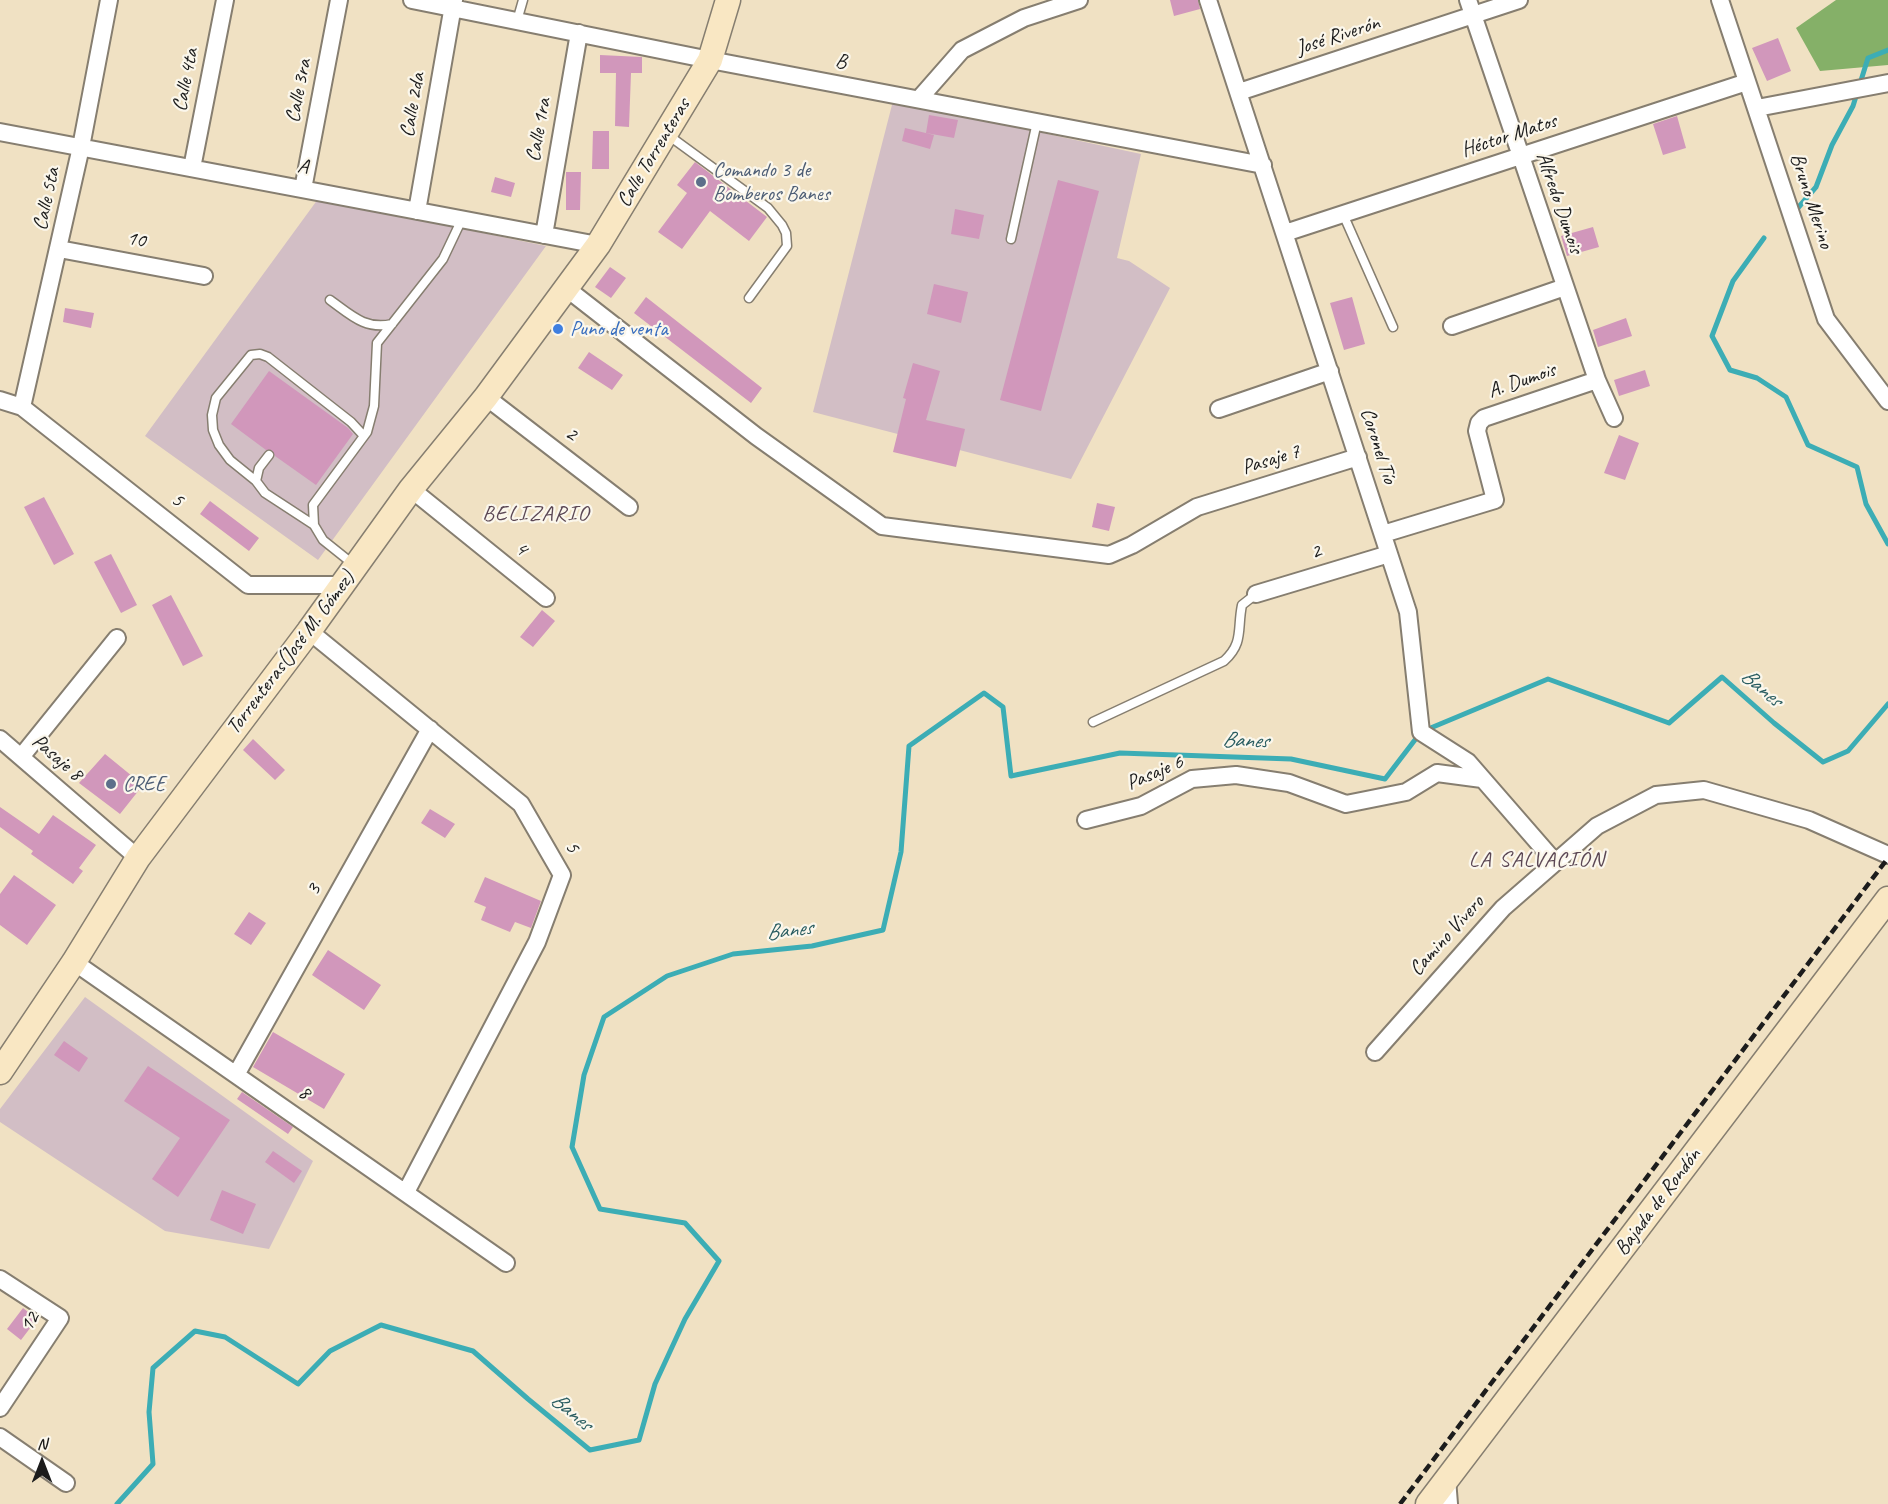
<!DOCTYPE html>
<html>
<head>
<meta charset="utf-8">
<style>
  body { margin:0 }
  #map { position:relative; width:1888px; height:1504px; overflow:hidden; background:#f0e1c3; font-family:Caveat,sans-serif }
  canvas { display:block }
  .north { position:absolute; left:12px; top:1432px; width:60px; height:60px; -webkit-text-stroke:4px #fbf7ec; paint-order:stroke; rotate:0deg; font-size:16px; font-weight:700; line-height:24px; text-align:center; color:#1c1c1c }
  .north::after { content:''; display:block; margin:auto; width:21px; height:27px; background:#1c1c1c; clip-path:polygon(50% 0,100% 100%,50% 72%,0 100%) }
</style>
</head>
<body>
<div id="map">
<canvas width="1888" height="1504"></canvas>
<div class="north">N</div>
</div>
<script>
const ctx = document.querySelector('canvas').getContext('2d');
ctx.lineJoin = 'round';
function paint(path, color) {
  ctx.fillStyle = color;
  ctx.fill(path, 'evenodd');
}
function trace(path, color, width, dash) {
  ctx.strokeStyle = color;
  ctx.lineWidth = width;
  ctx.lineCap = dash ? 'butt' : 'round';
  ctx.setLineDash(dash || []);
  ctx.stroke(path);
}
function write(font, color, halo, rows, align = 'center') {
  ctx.font = font + ' Caveat,sans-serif';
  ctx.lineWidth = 4.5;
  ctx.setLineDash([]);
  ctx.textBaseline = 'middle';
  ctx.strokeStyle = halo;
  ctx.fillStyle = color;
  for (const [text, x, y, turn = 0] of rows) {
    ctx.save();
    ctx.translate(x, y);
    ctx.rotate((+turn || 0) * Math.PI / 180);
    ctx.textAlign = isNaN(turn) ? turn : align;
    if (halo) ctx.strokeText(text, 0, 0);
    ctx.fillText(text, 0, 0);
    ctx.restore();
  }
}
const industrial = new Path2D(`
  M893 101 1141 154 1117 258 1129 261 1170 288 1071 479 813 412Z
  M318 199 546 246 318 560 145 436Z
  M85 997 313 1161 269 1249 165 1231 0 1122V1109Z`);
const forest = new Path2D(`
  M1836 0H1888V65L1820 71 1796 28Z`);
const stream = new Path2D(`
  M1797 209 1816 187 1832 145 1853 106 1868 58 1888 50
  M1764 238 1733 281 1712 336 1730 370 1757 378 1786 397 1808 445 1857 467 1866 504 1888 544
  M117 1504 153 1464 149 1412 153 1368 195 1331 225 1337 298 1384 330 1351 381 1325 473 1351 528 1399 590 1450 639 1440 655 1384 685 1319 719 1261 685 1223 600 1209 572 1147 584 1075 604 1017 667 976 733 954 812 946 883 930 901 852 909 746 984 693 1003 707 1011 776 1120 753 1291 759 1385 779 1421 732 1548 679 1669 723 1722 677 1774 723 1823 762 1848 751 1888 704`);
const building = new Path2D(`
  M1170 0H1198L1200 9 1174 16Z
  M1778 38 1791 71 1767 81 1752 48Z
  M600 55 642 57V73H631L629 127 615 126 616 73H600Z
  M929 115 958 120 954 138 926 133Z
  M1677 116 1686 148 1663 155 1653 124Z
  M905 128 934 135 930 149 902 141Z
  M593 131H609V169H592Z
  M695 162 767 217 749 241 710 211 682 249 658 232 687 193 677 185Z
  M566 172H581L580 210H566Z
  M495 177 515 183 511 197 491 192Z
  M1058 180 1099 191 1041 411 1000 400Z
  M955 209 984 215 979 239 951 234Z
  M1593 227 1599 247 1567 256 1561 236Z
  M610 267 626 278 611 298 595 287Z
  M934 284 968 292 961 323 927 314Z
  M646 297 762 388 751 403 634 313Z
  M1352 297 1365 344 1344 350 1330 303Z
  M65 308 94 313 91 328 63 322Z
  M1626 318 1632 336 1598 347 1593 330Z
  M589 352 623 375 612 390 578 368Z
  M913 363 940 371 926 420 965 429 956 467 893 452 906 399 903 398Z
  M1645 370 1650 386 1619 396 1614 380Z
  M269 371 348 428 353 434 316 485 275 456 272 450H266L231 424Z
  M1619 435 1639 443 1625 480 1604 473Z
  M44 497 74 554 54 565 24 507Z
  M210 501 259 538 249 551 200 514Z
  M1097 503 1115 507 1109 531 1092 527Z
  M111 554 137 605 121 613 94 562Z
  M171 595 203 656 183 666 152 605Z
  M542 610 555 621 533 647 520 637Z
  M253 739 285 770 275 780 243 750Z
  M105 754 143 785 120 814 79 783Z
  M0 807 39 834 53 815 96 845 79 868 83 871 73 884 31 854 33 851 0 827Z
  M430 809 455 824 445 838 421 823Z
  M14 875 56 905 27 945 0 925V894Z
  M485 877 541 901 531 928 515 922 510 932 481 920 486 907 474 902Z
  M249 912 266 923 251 945 234 934Z
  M328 950 381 985 364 1010 312 975Z
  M273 1032 345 1074 324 1109 253 1067Z
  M64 1041 88 1058 79 1072 54 1055Z
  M148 1066 230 1120 178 1197 152 1179 180 1138 124 1101Z
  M242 1092 293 1127 288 1134 237 1099Z
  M273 1151 302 1171 294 1183 265 1162Z
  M222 1190 256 1204 243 1234 210 1220Z
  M23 1308 37 1319 21 1340 7 1329Z`);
const lane = new Path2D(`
  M517 21 523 0
  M668 135 768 208 782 225 786 233 787 246 749 298
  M1343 214 1393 327
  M1011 239 1037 122
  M330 300C351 315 365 330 392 324
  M269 455 259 468 256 481 265 493 314 525
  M256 481 230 460 219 445 213 430 212 415 216 398 251 355 260 354 268 357 351 422 364 436
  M353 564 323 540 314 525 313 505 367 432 374 406 377 343 443 259 462 219
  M1093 722 1224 661C1244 643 1237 629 1242 605L1256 594`);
const street = new Path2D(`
  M412 0 710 60 1263 165
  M1208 0 1408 612 1421 732 1468 762 1555 862
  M1468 0 1597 380 1614 418
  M1720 0 1826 319 1888 401
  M1239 92 1519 0
  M919 99 962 50 1024 18 1079 0
  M1757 108 1888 83
  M0 132 598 245
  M192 168 225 0
  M303 189 339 0
  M417 211 454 0
  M1285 233 1747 82
  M544 235 579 33
  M59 249 204 276
  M566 288 756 436 882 526 1109 555 1132 545 1197 507 1358 457
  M1452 326 1565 287
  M486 397 629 507
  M0 400 22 407 248 585H342
  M22 407 81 147 109 0
  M1219 409 1330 371
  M411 489 546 598
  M1383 534 1495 500 1477 431 1479 423 1484 418 1597 380
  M1256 594 1389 554
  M309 631 521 804 562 875 537 942 406 1192
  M0 739 138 858
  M21 757 117 638
  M1086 820 1141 806 1192 779 1236 775 1289 783 1346 804 1406 792 1437 773 1482 779
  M74 962 506 1263
  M1375 1052 1503 908 1597 826 1656 795 1704 790 1809 820 1888 855
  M237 1073 430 729
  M0 1279 60 1318 0 1408
  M0 1437 66 1483
  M1447 1479 1449 1504`);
const secondary = new Path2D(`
  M0 1072 74 962 138 858 309 631 411 489 486 397 598 245 710 60 728 0
  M1428 1504 1888 899`);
const rail = new Path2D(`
  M1400 1504 1888 858`);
const markers = [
  [701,182,6,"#5c6f8a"],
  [558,329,6,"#3f7fe0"],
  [111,784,6,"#5c6f8a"]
];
const streetNames = [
  ["José Riverón",1338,36,-18],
  ["B",841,62,11],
  ["Calle 4ta",186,80,-79],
  ["Calle 3ra",299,91,-79],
  ["Calle 2da",413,105,-80],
  ["Calle 1ra",539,130,-80],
  ["Héctor Matos",1509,136,-18],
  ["Calle Torrenteras",654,153,-59],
  ["A",303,167,11],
  ["Calle 5ta",47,199,-78],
  ["Bruno Merino",1811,201,72],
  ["Alfredo Dumois",1559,203,71],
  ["10",136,240,11],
  ["A. Dumois",1522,381,-19],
  ["2",571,434,38],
  ["Coronel Tío",1378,446,72],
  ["Pasaje 7",1271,460,-17],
  ["5",177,500,38],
  ["4",521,549,39],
  ["2",1316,552,-17],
  ["Torrenteras(José M. Gómez)",291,653,-53],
  ["Pasaje 8",57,758,41],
  ["Pasaje 6",1155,773,-23],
  ["5",572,847,60],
  ["3",314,890,-61],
  ["Camino Vivero",1447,936,-48],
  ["8",304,1093,35],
  ["Bajada de Rondón",1658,1202,-53],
  ["12",30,1322,-58]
];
const serviceNames = [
  ["Comando 3 de",713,170],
  ["Bomberos Banes",713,194],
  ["CREE",123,784]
];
const shopNames = [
  ["Puno de venta",570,329]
];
const neighbourhoodNames = [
  ["BELIZARIO",536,514],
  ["LA SALVACIÓN",1537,860]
];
const waterNames = [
  ["Banes",1761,688,40],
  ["Banes",1245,741,2],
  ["Banes",789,931,-7],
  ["Banes",571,1412,40]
];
paint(industrial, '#d2bec5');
paint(forest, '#85b068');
trace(stream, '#3cadb5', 5);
paint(building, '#d197bb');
trace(lane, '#867e70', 11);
trace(street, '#867e70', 20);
trace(secondary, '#867e70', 27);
trace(lane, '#fff', 8);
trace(street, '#fff', 16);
trace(secondary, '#f9e7c3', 24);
trace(rail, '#1c1c1c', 4.5, [9, 4.5]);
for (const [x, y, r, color] of markers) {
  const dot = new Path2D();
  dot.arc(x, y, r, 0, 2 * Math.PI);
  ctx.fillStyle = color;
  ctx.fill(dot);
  trace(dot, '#fbf7ec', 2);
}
write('21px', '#1c1c1c', '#fbf7ec', streetNames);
write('21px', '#4e5e75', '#fbf7ec', serviceNames, 'left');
write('21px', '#366cbe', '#fbf7ec', shopNames, 'left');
ctx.letterSpacing = '1.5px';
write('22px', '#5b4754', '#fbf7ec', neighbourhoodNames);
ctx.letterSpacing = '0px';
write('italic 22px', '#2a5d61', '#fbf7ec', waterNames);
</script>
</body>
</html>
